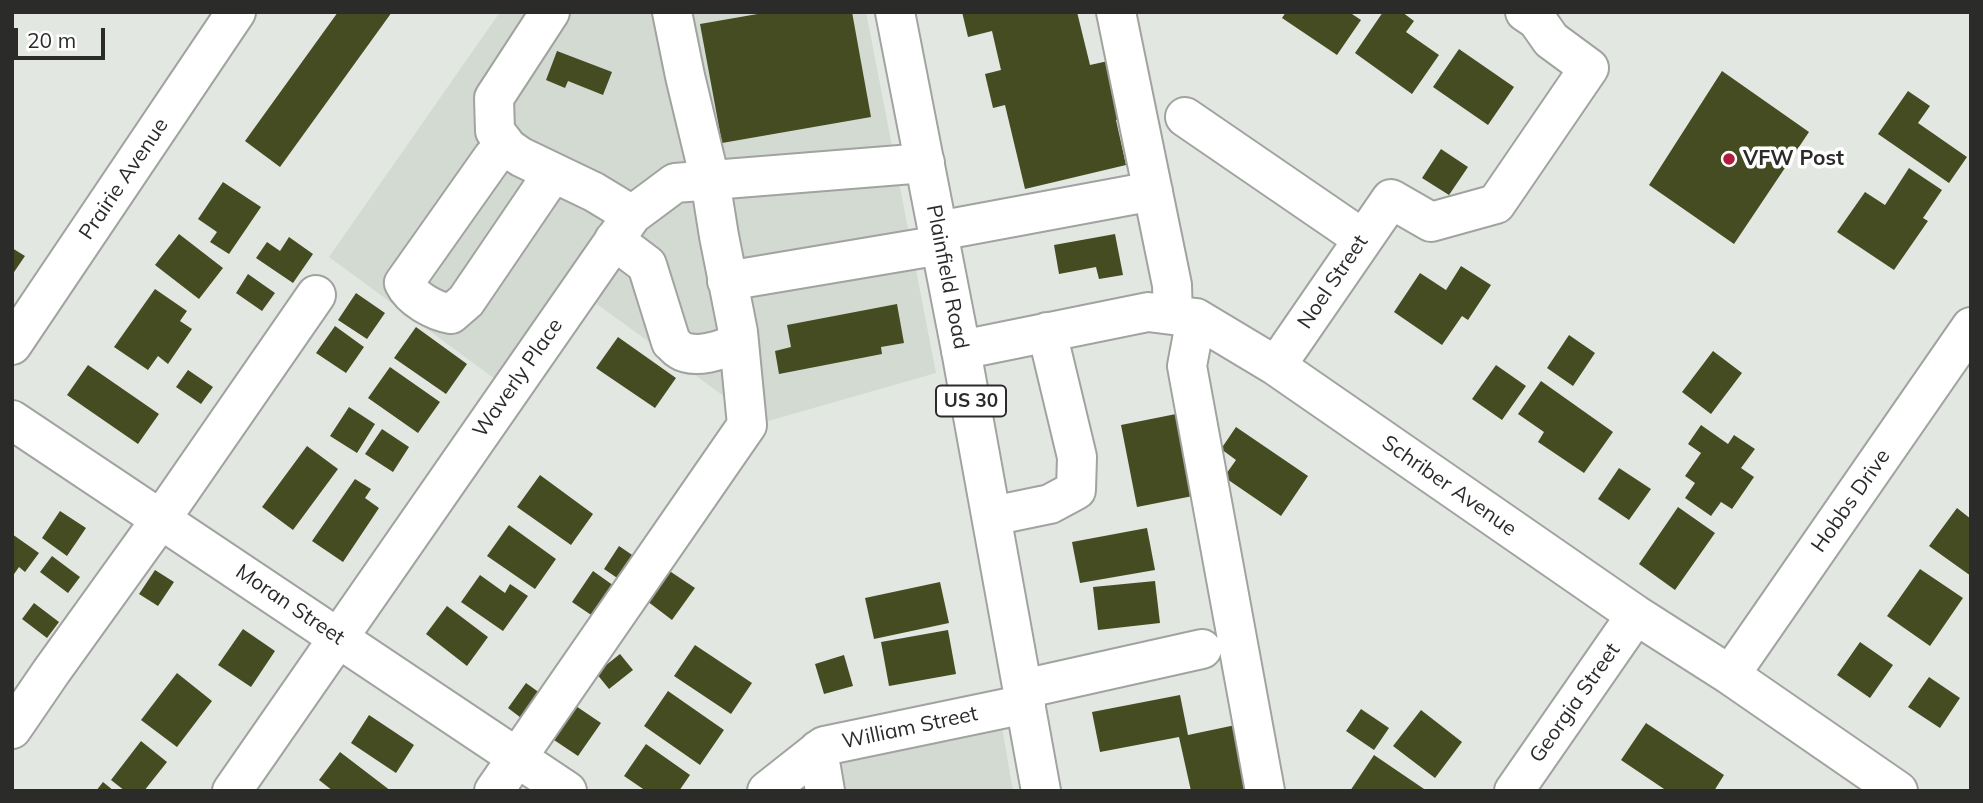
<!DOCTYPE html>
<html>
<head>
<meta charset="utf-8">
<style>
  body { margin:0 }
  #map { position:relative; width:1983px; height:803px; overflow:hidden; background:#e3e7e2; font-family:Mulish,sans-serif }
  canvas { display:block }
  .frame { position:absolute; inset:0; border:14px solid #2b2c2a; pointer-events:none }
  .scale { position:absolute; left:14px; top:28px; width:91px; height:32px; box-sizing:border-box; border:4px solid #2b2c2a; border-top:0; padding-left:9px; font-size:21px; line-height:24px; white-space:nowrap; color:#2b2c2a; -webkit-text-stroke:5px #fff; paint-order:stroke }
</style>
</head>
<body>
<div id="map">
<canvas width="1983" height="803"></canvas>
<div class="frame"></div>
<div class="scale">20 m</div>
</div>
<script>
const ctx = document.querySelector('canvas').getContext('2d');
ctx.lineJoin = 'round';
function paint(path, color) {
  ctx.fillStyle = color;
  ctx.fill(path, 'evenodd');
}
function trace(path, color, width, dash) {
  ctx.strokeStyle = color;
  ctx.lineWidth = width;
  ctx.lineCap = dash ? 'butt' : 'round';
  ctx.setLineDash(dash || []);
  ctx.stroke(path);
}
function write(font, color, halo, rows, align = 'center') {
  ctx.font = font + ' Mulish,sans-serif';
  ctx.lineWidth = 7;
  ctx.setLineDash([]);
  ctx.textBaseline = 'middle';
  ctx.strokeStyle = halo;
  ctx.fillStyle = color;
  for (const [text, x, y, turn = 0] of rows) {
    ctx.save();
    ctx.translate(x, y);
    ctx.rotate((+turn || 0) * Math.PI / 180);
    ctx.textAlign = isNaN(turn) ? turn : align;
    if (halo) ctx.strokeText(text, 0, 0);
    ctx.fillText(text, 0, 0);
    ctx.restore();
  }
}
const built = new Path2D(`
  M500 12H866L936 373 761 423 565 281 495 379 329 257Z
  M1002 727 1013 791H837L832 764Z`);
const building = new Path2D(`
  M338 12H392L280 167 245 141Z
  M769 12H852L871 117 722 143 700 24Z
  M962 12H1077L1090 65 1117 59 1131 116 1116 120 1126 165 1025 189 1005 105 993 108 985 74 1001 70 992 31 968 37Z
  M1286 12H1349L1361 20 1337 55 1282 18Z
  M1383 12H1402L1414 21 1406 32 1439 55 1412 94 1355 53Z
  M1459 49 1514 87 1488 125 1433 87Z
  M557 51 612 72 603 95 568 81 565 88 546 80Z
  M1722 71 1809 132 1734 244 1649 185Z
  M1908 91 1930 106 1918 123 1967 157 1949 183 1878 134Z
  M1441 149 1468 167 1449 195 1422 178Z
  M1909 168 1942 190 1923 218 1928 221 1894 270 1837 232 1865 192 1885 205Z
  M223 182 261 207 229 254 210 242 217 232 198 219Z
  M179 234 223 268 199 299 155 265Z
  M1115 234 1123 275 1099 279 1096 267 1059 274 1054 245Z
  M289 237 313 254 293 283 256 258 267 242 280 251Z
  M12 248 25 256 12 275Z
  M1461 266 1491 285 1468 320 1462 316 1442 345 1394 312 1420 273 1446 290Z
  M248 274 275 293 262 311 236 293Z
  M155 289 187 311 180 321 192 329 168 364 158 356 148 370 114 347Z
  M356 293 385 313 367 339 338 320Z
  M897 304 904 343 881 347 882 354 779 374 775 351 791 347 787 325Z
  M335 326 364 347 346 373 316 353Z
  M416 327 467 364 446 394 394 358Z
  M1569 335 1595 353 1573 386 1547 368Z
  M618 337 676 378 655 408 596 368Z
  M1713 351 1742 373 1711 414 1682 392Z
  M88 365 159 414 138 444 67 395Z
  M1496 365 1526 386 1502 420 1472 399Z
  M390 367 440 402 418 433 368 398Z
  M188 370 213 387 201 404 176 387Z
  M1541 381 1613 432 1584 473 1538 442 1544 432 1518 414Z
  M349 407 375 424 357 453 330 436Z
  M1181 413 1198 495 1137 507 1121 425Z
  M1701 425 1728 444 1734 435 1755 449 1741 468 1754 477 1732 509 1721 502 1711 516 1685 498 1695 483 1685 476 1701 453 1688 444Z
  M1236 427 1308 476 1281 516 1224 477 1236 460 1221 449Z
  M382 429 409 447 393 472 365 454Z
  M307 446 338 469 293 530 262 507Z
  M1619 468 1651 489 1629 520 1598 499Z
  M540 475 593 514 571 545 517 507Z
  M355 479 371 489 365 498 379 508 343 562 312 541Z
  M1678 507 1715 533 1675 590 1639 564Z
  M1957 508 1971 519V576L1929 546Z
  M60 511 86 528 67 556 42 538Z
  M509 525 556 559 535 589 487 556Z
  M1147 528 1155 570 1080 583 1072 542Z
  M12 534 39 553 25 572 19 567 12 577Z
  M619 546 644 563 629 586 604 569Z
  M52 556 80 577 68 593 40 572Z
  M1920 569 1963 598 1930 646 1887 616Z
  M155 570 174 582 158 606 139 594Z
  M668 570 695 588 672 620 647 601Z
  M593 571 624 593 603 623 572 602Z
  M480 575 505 593 510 584 528 596 503 631 461 602Z
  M1155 581 1160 623 1098 630 1093 587Z
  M940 582 949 623 874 639 865 598Z
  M34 603 59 622 47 638 22 619Z
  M447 606 488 637 467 666 426 634Z
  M243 629 275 651 251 687 218 665Z
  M948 630 956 674 889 686 881 642Z
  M1860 642 1893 665 1870 698 1837 675Z
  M695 645 752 683 731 714 674 676Z
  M620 654 633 670 609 689 596 673Z
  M844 655 853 686 824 694 815 664Z
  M177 673 212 701 177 747 141 720Z
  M1929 677 1960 698 1940 728 1908 707Z
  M526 683 551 701 533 727 508 708Z
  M668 691 724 730 700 765 644 726Z
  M1180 695 1188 735 1245 723 1260 791H1191L1179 737 1100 752 1092 712Z
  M570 702 601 723 578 756 548 736Z
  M1361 709 1389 728 1374 750 1346 731Z
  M1421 710 1462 742 1435 778 1393 746Z
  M369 715 414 745 396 773 351 743Z
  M1646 723 1724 775 1714 791H1667L1621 760Z
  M141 741 167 762 144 791H125L111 780Z
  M646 744 690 775 679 791H646L624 776Z
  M340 752 391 791H333L319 780Z
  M1374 755 1427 791H1350Z
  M103 782 114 791H96Z`);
const minor = new Path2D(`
  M550 12 494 98 495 131 508 148 521 157 594 192 632 215
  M1116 12 1172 285 1173 315
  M1185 117 1363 239
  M508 148 493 157 404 283C412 299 434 311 451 314L466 301 553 173
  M938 231 1153 191
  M614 240 647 265 671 342C674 344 676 348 680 350 694 359 723 351 736 342L738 332 719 236 710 180 685 76 672 12
  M727 281 941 245
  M1196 318 1187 366 1265 791
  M12 345 236 12
  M961 350 1148 312 1196 318 1276 366 1636 615 1730 675 1898 791
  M1276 366 1391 199 1431 222 1496 204 1589 68 1551 40 1537 20 1525 12
  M12 420 567 791
  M992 516 1050 504 1076 490 1077 457 1047 332
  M1730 675 1971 327
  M1023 689 1202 649
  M12 729 51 672 161 519 316 295
  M818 750 825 791
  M232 791 632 215 675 183 925 163
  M494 791 747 425 738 332
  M767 791 824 746 1026 704
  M1514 791 1636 615`);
const major = new Path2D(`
  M895 12 961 350 1041 791`);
const markers = [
  [1729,159,7,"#af1c3d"]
];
const shields = [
  [971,401,70]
];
const shieldNames = [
  ["US 30",971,401]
];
const poiNames = [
  ["VFW Post",1743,159]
];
const streetNames = [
  ["Prairie Avenue",124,179,-56],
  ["Plainfield Road",947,277,79],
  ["Noel Street",1333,282,-56],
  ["Waverly Place",518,378,-55],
  ["Schriber Avenue",1449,486,35],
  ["Hobbs Drive",1851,501,-55],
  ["Moran Street",290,605,34],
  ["Georgia Street",1575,703,-55],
  ["William Street",910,728,-12]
];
paint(built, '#d2dad1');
paint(building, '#454c21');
trace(minor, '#a0a39f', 42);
trace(major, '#a0a39f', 42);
trace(minor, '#fff', 38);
trace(major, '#fff', 38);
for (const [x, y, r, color] of markers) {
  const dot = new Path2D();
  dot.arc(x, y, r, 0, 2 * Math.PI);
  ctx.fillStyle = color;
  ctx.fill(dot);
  trace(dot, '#fff', 2.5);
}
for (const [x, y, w] of shields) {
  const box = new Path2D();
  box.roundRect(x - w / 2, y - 15.5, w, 31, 5);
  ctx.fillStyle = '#fff';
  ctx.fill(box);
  trace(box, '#2b2c2a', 2);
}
write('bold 19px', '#2b2c2a', null, shieldNames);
write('bold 21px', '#2b2c2a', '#fff', poiNames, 'left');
write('21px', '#2b2c2a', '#fff', streetNames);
</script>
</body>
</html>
